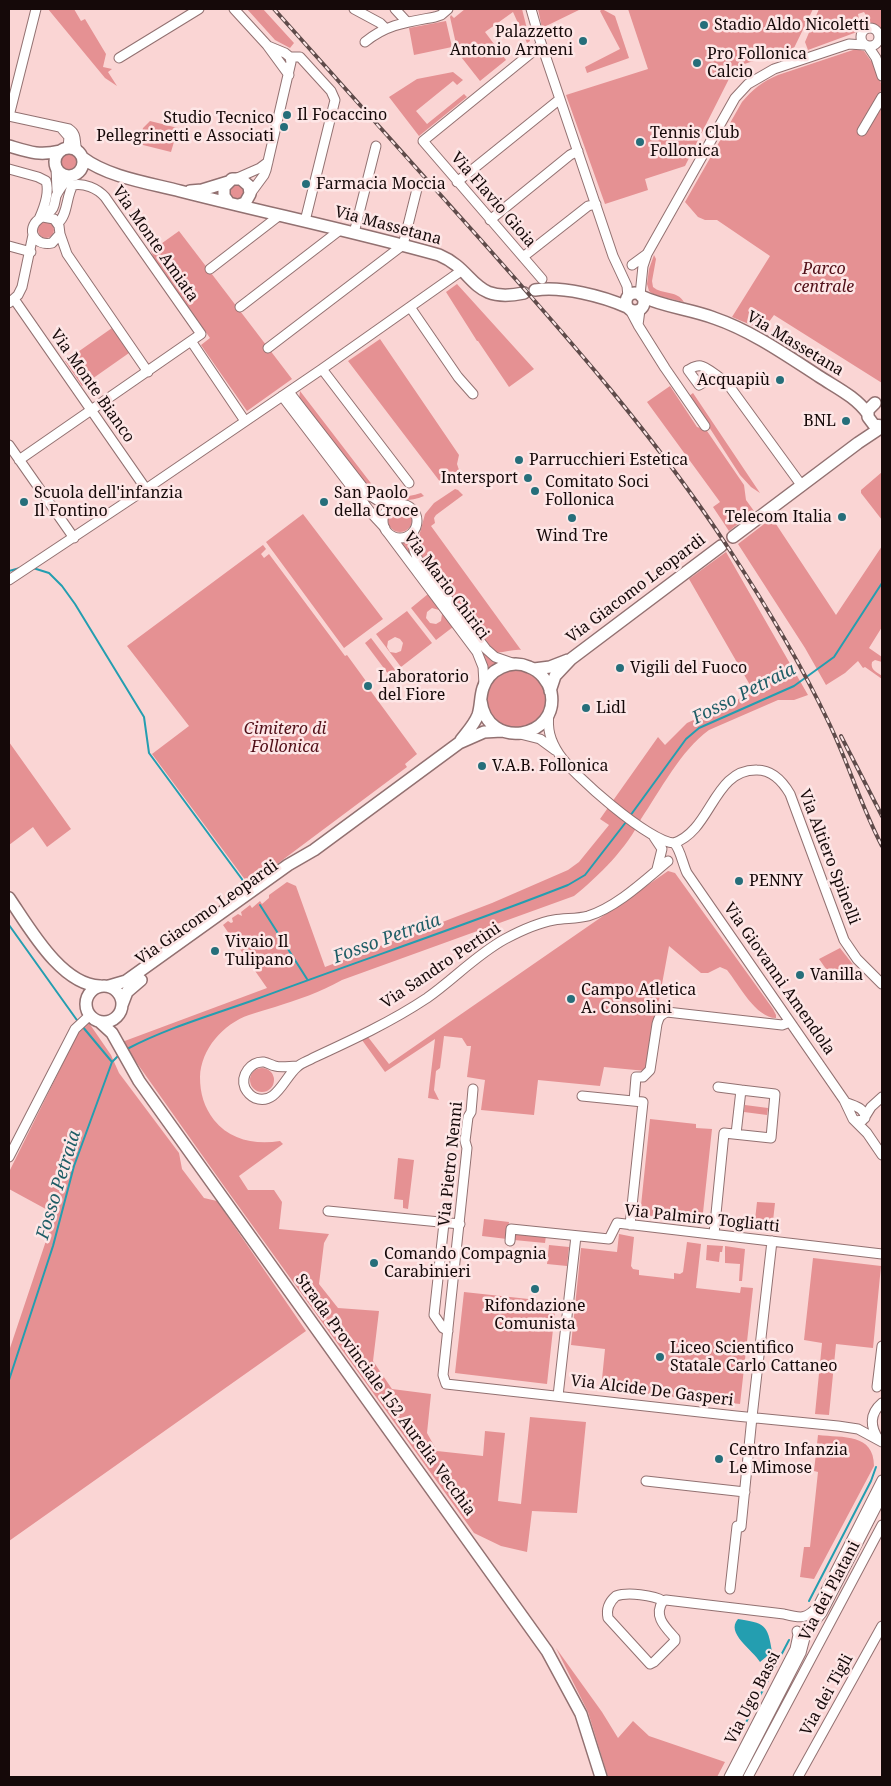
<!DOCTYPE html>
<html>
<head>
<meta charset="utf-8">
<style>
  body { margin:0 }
  #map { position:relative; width:891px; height:1786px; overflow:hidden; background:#fad5d4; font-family:"Noto Serif",serif }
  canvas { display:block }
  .frame { position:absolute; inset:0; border:10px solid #150909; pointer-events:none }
</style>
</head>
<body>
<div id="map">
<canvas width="891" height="1786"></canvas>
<div class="frame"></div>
</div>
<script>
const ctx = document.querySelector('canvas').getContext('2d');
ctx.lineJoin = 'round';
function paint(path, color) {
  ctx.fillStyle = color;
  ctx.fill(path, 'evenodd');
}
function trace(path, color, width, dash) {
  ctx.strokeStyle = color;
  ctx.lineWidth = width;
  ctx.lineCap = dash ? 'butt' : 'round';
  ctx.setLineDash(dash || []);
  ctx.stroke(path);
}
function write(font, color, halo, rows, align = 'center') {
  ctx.font = font + ' "Noto Serif",serif';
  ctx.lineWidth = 5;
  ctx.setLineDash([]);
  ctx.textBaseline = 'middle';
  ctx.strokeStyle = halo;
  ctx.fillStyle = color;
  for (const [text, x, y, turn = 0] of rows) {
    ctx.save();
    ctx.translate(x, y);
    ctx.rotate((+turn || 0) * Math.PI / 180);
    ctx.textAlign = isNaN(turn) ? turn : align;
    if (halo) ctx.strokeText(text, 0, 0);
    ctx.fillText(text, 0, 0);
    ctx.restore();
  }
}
const green = new Path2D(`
  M48 9H74L81 21 85 19 106 54 103 67 112 69 108 72 117 86 105 78Z
  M247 9H263L294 43 290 48 275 40Z
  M465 9H522L530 41 527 43 513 12 485 32 506 60 480 81 458 53 450 17 451 15 454 18Z
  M538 9H581L542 28Z
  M602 9 615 16 629 58 587 73 585 67 620 49 600 11Z
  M628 9H813L794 48 735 67 685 166 645 179 648 190 605 204 566 95 648 69Z
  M819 9H882V29L870 22 864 12 858 14 860 26 857 32 808 50 805 42Z
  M446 21 452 47 414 55 409 28Z
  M856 49 864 51 871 61H873L882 86 880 93 859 126 865 131 882 104V383L774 315 763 330 732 317 770 256 717 220H705L698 217 685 202 742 102C752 90 763 81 778 75Z
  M453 72 463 80 457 85 453 81 416 111 427 124 464 94 467 97 419 136 389 97 417 79Z
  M150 121 178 128 171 152 139 144 143 128Z
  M59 162a10 10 0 1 1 20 0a10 10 0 1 1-20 0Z
  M229 192a8 8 0 1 1 16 0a8 8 0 1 1-16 0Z
  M38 230a8 8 0 1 1 16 0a8 8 0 1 1-16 0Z
  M179 231 292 379 247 411 201 345 210 338 154 259 151 251Z
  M654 255 656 259 652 281 653 287C662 295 677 290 684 302L654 295 649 291 647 284 649 269Z
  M457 284 534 369 509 387 478 341H477L446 292Z
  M112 328 129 353 82 386 65 361Z
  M380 339 459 455 457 464 459 470 441 483 348 361Z
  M670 386 697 427 704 429 707 431 744 485 746 500 754 511 729 531 713 507 720 502 647 402Z
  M300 391 380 495C392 499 409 497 421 493L424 496C409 503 392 500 376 497L299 399Z
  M693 393 760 493 751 487 740 475 689 396Z
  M882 472V520L861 493V490Z
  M455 489 458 490 463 495 436 515 434 518 435 523 431 526 521 650C512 649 502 654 493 652L421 559 418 551V540L425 514 434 503Z
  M388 520a12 12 0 1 1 24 0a12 12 0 1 1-24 0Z
  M303 514 383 619 344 648 266 542Z
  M772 518 836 615 882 546V627L869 648 882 657V662L875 660 872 662C870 670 877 672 882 676V679L865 667 863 668 858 661 845 673 826 685 805 648 738 544Z
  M411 539V544L501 662 487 673 397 542Z
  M263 545 266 549 261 554 264 558 269 554 345 656 347 655 371 688 370 690 417 754 405 764 407 767 249 885 152 754 189 726 127 646Z
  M726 552 808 695 794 700H778L709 730C681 750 660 791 641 819 627 848 599 876 574 896L342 980C321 992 297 1000 275 1007 266 1010 257 1012 249 1015 223 1024 201 1049 200 1077 200 1093 204 1107 214 1120 230 1140 255 1145 280 1141L283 1144 239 1176 248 1190H274L282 1202 279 1229 329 1234 324 1243 319 1284 338 1308 379 1311 373 1361 392 1389 431 1394 427 1433 437 1451 483 1456 485 1431 505 1433 498 1501 521 1504 530 1417 586 1422 577 1513 532 1511 527 1552 501 1546 474 1533 224 1186 122 1042 267 988 223 925 228 921 231 923 233 922 232 918 238 914 242 916 241 912 250 905 252 908 260 901 262 904 269 898V895L287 882 296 886 325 967 492 903 568 870 579 862 609 825 600 819 658 737 665 745 687 723 754 692 689 579Z
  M428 594 453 627 436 640 411 608ZM432 608 439 610 442 614 441 621 436 624 430 623 426 618 427 612Z
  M407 611 432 643 401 667 376 634ZM395 637 400 639 403 643 401 651 396 653 390 652 387 647 388 641Z
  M371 638 396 671 389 675 365 643Z
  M486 699a30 30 0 1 1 60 0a30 30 0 1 1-60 0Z
  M9 742 71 829 47 847 33 827 9 845Z
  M668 871 675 873 773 1009 776 1015V1018C756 1018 739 985 727 970L720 967 708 973H701L669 946 646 1071 604 1067 600 1086 538 1080 534 1115 481 1110 485 1080 467 1077 471 1046H467L462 1038 444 1036 440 1068 436 1071 434 1090 439 1100 428 1098 435 1039 385 1072 362 1040 368 1037 389 1064Z
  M840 948 855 967 836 983 819 959Z
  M89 1023 111 1055 119 1073 179 1153 182 1169 204 1198 217 1201 306 1331 9 1541V1351L55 1214 9 1189V1172L78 1033Z
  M250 1080a12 12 0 1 1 24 0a12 12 0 1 1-24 0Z
  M745 1105 768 1108 767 1115 744 1112Z
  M650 1119 696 1124V1128L712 1129 702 1222 640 1215Z
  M398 1158 414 1160 408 1209 403 1208V1200L394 1199Z
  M757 1202 775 1203 772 1230 754 1229Z
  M484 1219 509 1222 507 1239 482 1236Z
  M515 1233 546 1236 545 1243 514 1240Z
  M619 1234 634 1237 631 1266 633 1269 639 1270V1275L674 1279V1273L680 1274 683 1272 687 1242 701 1244 696 1288 740 1293 741 1287 753 1288 740 1404 601 1389 605 1349 571 1345 581 1248 617 1252Z
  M549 1245 569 1247 567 1266 547 1264Z
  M707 1245 723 1246 722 1252H720L719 1262 706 1260Z
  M725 1246 745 1249 742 1281H739L740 1264 725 1263Z
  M813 1258 881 1266 873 1348 836 1344 829 1415 815 1414 822 1343 804 1340Z
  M464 1292 556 1302 547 1384 455 1373Z
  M818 1435C843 1438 874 1433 874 1466L814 1579 800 1577 804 1547H810L818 1472 814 1471Z
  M556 1648 602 1712 618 1738 633 1721 649 1736 725 1762 717 1777H608L588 1712Z`);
const water = new Path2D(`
  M738 1619C764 1623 768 1624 772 1652L760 1662C753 1650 725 1633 738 1619Z`);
const stream = new Path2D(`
  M33 568 49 573 62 586 75 604 144 717 149 753 247 886
  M9 571 20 568
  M630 816 686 739 699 728 794 686 834 657 882 583
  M260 905 307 979
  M9 925 79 1023
  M82 1026 112 1062
  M127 1049C167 1028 212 1015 254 1000 358 961 464 926 568 885L585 875 626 822
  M9 1380 53 1246 74 1166 112 1062 119 1055
  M809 1601 871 1481 876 1467
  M742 1730 789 1640`);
const minor = new Path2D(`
  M234 9 267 45 289 75
  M354 9 380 23 385 28
  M395 9 407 22
  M531 9 539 37 613 256 627 286 628 297
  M861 37a9 9 0 1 1 18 0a9 9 0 1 1-18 0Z
  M365 42C387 24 408 22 435 17L441 15 448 9
  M541 45 423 141 542 279
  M268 46 285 53 290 57
  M868 46 876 58 882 76
  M290 57H300L331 91 335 100 305 221
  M119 58 199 9
  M9 116 36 9
  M9 116 69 129C78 135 74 142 77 151
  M62 129 69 137 68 148
  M862 131 882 97
  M56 168 57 190
  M9 169 38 177 46 181C50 193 44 208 39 219
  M235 179 260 168 268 162
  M457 182 560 99
  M250 194 264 175 266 170 291 62 290 57
  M43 217 54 219 59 226 60 234 52 243C39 246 27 235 35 223 40 216 49 215 53 208 55 204 55 200 56 196 59 189 64 183 69 177
  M490 220 570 155 578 151
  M354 233 376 146
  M60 234 67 254 148 372
  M9 246 31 252
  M523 257 588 206 596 204
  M632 265 647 254 735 98 748 84 774 69 849 44 864 45
  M210 269 280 215
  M640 295 643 266 647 254
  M14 299 146 489
  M9 303 18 295 22 287 33 235
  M240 307 340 230
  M410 307 458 377 473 394
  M630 310 638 325 665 368 705 426
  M638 325 640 310
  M191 341 245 421
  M268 348 403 245 418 185
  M322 369 409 483
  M716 375 699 385 688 370C692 368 696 365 701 366 707 367 721 379 727 383L802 486
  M289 392 369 495 377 500 397 504
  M282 396 372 514 385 528
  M9 445 74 538
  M19 460 201 334 105 197C97 188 84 183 73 185 66 196 68 215 58 223
  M383 521a17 17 0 1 1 34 0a17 17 0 1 1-34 0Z
  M413 532 414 550 418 560 486 649 495 657 515 664
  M388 533 477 652 483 667 484 684
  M9 580 146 489 322 369 461 271
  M549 713C547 729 550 740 559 754 573 775 649 842 674 843 680 848 683 865 687 873L844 1100 853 1119 867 1133 882 1155
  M520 734 540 739 555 750
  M654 837 662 849 657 869
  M674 843C712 830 713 769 757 770 772 770 783 782 790 794L844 940 857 959 882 984
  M297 1066C290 1066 281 1068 275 1066 271 1065 268 1063 264 1062 251 1061 240 1075 245 1088 247 1092 251 1096 255 1098 276 1106 284 1078 297 1067 301 1063 308 1061 313 1058 352 1040 391 1022 427 998 454 979 476 955 505 939 520 931 537 923 554 920 565 918 577 919 588 916 617 907 645 880 668 861
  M718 1087 741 1090
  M473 1089 471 1112 468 1117 465 1141 467 1148 443 1375 446 1384 736 1416 838 1426 858 1429 882 1442
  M582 1096 643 1102 630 1225
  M634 1101 636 1077H643L650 1070 657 1024C659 1017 660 1015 667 1012L782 1025 790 1022
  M845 1102C853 1106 865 1107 865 1118
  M856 1121 863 1120 871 1107 882 1097
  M9 1157 75 1029 89 1016
  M328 1211 460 1224
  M444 1223 434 1315 443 1328 448 1331
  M714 1234 724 1133 771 1138 775 1094 741 1090 736 1134
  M510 1241 511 1229 609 1239 617 1223 882 1254
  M877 1387 882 1346
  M558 1396 576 1236
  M879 1440C870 1427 869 1414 882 1403
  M646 1481 745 1492
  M730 1589 737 1526 741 1527 752 1417 772 1241
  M663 1601C653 1616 665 1627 675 1638V1641L654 1662 650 1664 608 1618C606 1609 609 1602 616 1596 627 1592 654 1595 663 1601L666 1600 784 1614C800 1618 806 1620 818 1606L882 1480
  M812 1625 822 1613 882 1496
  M729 1777 795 1649 798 1635 797 1631
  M737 1777 801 1653 806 1634
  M748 1777 882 1525
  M798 1777 882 1626`);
const major = new Path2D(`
  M9 146C29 152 39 156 60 151
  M55 162a14 14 0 1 1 28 0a14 14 0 1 1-28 0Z
  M83 158C108 177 149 183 180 191 266 213 353 231 439 255 477 271 471 304 524 293
  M190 191 202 190 228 182
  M229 203 224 196V187L232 179H241L249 186 250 194 245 203 239 205
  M535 290C563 286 602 296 627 307
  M626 302a9 9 0 1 1 18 0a9 9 0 1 1-18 0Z
  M641 296C664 307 690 309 714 318 752 331 786 355 820 377 837 388 856 397 868 414
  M875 403 868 410V417L874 425 882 426
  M733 537 858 443 882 427
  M534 669 550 667 568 660
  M550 691 555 676 571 659 721 546
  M461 740C467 732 474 725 478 715 481 706 480 697 483 688 489 669 511 659 529 667 540 671 548 681 551 692 560 739 487 751 481 701
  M9 898C29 927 61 985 100 986
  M86 1004a18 18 0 1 1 36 0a18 18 0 1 1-36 0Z
  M109 986 126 981 288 865 314 850 459 743 484 732 502 731
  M122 1005 127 992 141 980
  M100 1022 112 1033 139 1081 547 1651 581 1714 601 1777`);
const rail = new Path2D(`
  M274 9C343 86 411 163 480 239 569 339 655 436 729 549 765 604 800 662 828 721 848 762 861 806 882 846
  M841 736 882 816`);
const markers = [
  [704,25,5,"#266e7a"],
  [583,41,5,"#266e7a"],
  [697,63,5,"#266e7a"],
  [287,115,5,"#266e7a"],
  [284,127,5,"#266e7a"],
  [640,142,5,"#266e7a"],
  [306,184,5,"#266e7a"],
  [780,380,5,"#266e7a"],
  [846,421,5,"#266e7a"],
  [519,460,5,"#266e7a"],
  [528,478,5,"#266e7a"],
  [535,491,5,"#266e7a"],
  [24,502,5,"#266e7a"],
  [324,502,5,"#266e7a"],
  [842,517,5,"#266e7a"],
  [572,518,5,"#266e7a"],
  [620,668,5,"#266e7a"],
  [368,686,5,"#266e7a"],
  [586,708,5,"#266e7a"],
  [482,766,5,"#266e7a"],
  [739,881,5,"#266e7a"],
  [215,951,5,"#266e7a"],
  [800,975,5,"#266e7a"],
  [571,999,5,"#266e7a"],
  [374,1263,5,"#266e7a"],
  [535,1289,5,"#266e7a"],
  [660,1357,5,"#266e7a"],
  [719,1459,5,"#266e7a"]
];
const poiNames = [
  ["Stadio Aldo Nicoletti",714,25],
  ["Palazzetto",573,32,"right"],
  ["Antonio Armeni",573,50,"right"],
  ["Pro Follonica",707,54],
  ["Calcio",707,72],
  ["Il Focaccino",297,115],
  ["Studio Tecnico",274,118,"right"],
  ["Pellegrinetti e Associati",274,136,"right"],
  ["Tennis Club",650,133],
  ["Follonica",650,151],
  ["Farmacia Moccia",316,184],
  ["Acquapiù",770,380,"right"],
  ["BNL",836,421,"right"],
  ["Parrucchieri Estetica",529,460],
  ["Intersport",518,478,"right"],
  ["Comitato Soci",545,482],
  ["Follonica",545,500],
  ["Scuola dell'infanzia",34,493],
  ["Il Fontino",34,511],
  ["San Paolo",334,493],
  ["della Croce",334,511],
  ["Telecom Italia",832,517,"right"],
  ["Wind Tre",572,536,"center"],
  ["Vigili del Fuoco",630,668],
  ["Laboratorio",378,677],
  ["del Fiore",378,695],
  ["Lidl",596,708],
  ["V.A.B. Follonica",492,766],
  ["PENNY",749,881],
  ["Vivaio Il",225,942],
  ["Tulipano",225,960],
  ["Vanilla",810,975],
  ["Campo Atletica",581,990],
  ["A. Consolini",581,1008],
  ["Comando Compagnia",384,1254],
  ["Carabinieri",384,1272],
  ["Rifondazione",535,1306,"center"],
  ["Comunista",535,1324,"center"],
  ["Liceo Scientifico",670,1348],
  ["Statale Carlo Cattaneo",670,1366],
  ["Centro Infanzia",729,1450],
  ["Le Mimose",729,1468]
];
const streetNames = [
  ["Via Flavio Gioia",493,200,49],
  ["Via Massetana",388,226,15],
  ["Via Monte Amiata",155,244,55],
  ["Via Massetana",795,344,31],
  ["Via Monte Bianco",92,386,55],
  ["Via Mario Chirici",446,586,53],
  ["Via Giacomo Leopardi",636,589,-37],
  ["Via Altiero Spinelli",829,857,69],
  ["Via Giacomo Leopardi",207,913,-35],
  ["Via Sandro Pertini",441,966,-34],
  ["Via Giovanni Amendola",779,979,55],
  ["Via Pietro Nenni",451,1164,-84],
  ["Via Palmiro Togliatti",702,1219,6],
  ["Via Alcide De Gasperi",652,1391,7],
  ["Strada Provinciale 152 Aurelia Vecchia",385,1395,54],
  ["Via dei Platani",830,1591,-62],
  ["Via dei Tigli",827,1695,-61],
  ["Via Ugo Bassi",753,1698,-63]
];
const parkNames = [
  ["Parco",824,269],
  ["centrale",824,287],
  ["Cimitero di",285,729],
  ["Follonica",285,747]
];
const waterNames = [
  ["Fosso Petraia",744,694,-27],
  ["Fosso Petraia",387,939,-20],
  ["Fosso Petraia",59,1185,-73]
];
paint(green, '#e59193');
paint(water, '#249eb0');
trace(stream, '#249eb0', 2);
trace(minor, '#927171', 11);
trace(major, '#927171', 14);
trace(minor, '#fff', 9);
trace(major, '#fff', 11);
trace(rail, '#5f4b4a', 4);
trace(rail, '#fde6e6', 2, [5.5]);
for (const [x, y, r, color] of markers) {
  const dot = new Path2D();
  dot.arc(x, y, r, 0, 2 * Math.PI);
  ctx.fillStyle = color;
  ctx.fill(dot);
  trace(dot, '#fde6e6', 2);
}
write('16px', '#150909', '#fde6e6', poiNames, 'left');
write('16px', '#150909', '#fde6e6', streetNames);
write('italic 16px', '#500e17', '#fde6e6', parkNames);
write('italic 18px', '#1f5d66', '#fde6e6', waterNames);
</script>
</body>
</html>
